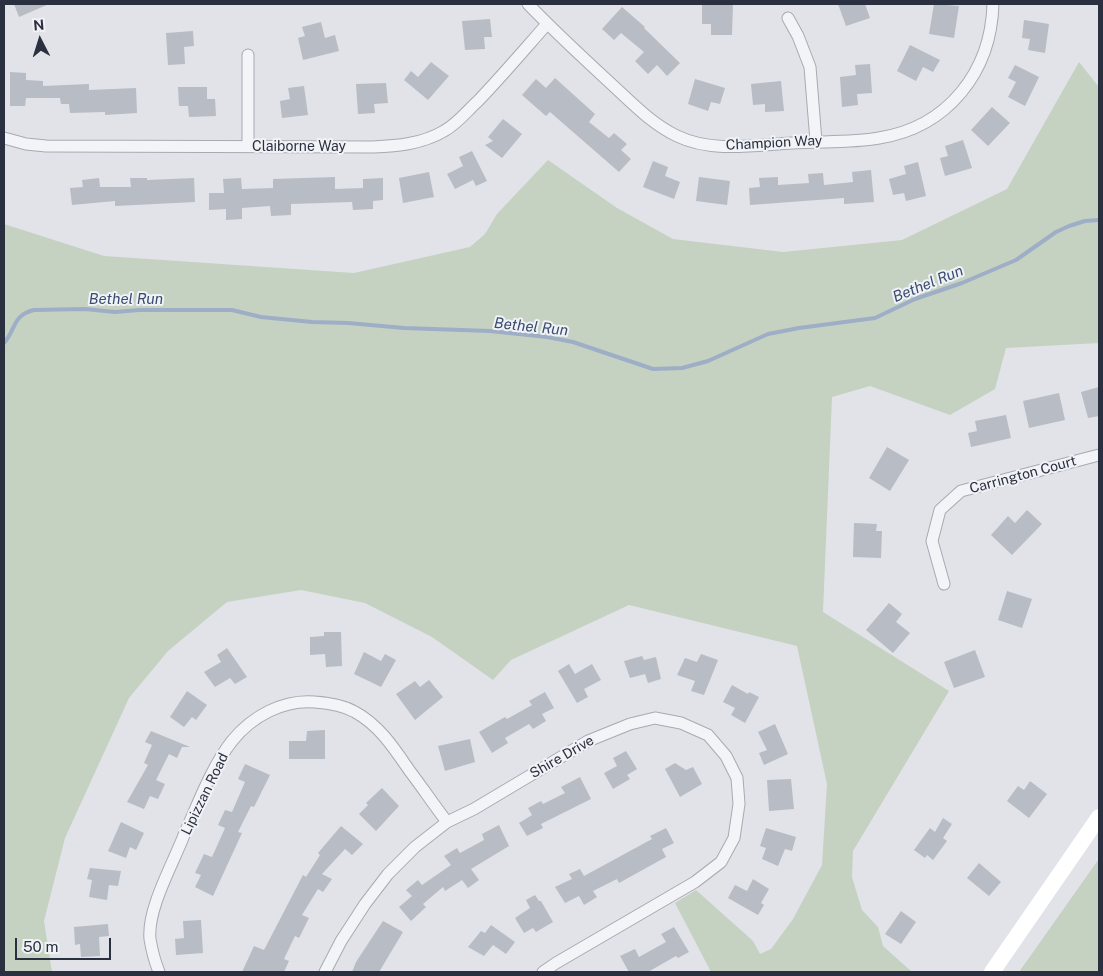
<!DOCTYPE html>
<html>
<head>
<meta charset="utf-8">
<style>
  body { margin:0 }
  #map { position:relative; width:1103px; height:976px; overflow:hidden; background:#e1e3e8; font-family:"Public Sans",sans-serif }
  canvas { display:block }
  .frame { position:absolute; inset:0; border:5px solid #2a303f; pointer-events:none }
  .north { position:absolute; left:15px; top:15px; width:50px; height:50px; -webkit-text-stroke:4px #f0f2f6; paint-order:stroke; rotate:355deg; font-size:14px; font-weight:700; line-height:20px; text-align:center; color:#2a303f }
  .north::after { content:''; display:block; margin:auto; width:18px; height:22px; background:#2a303f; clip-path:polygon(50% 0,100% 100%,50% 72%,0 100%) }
  .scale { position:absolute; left:15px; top:938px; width:96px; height:22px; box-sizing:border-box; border:2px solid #2a303f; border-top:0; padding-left:6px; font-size:15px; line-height:18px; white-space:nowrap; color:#2a303f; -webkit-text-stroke:4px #f0f2f6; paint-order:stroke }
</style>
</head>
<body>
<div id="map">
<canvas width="1103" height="976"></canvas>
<div class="frame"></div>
<div class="north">N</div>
<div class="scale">50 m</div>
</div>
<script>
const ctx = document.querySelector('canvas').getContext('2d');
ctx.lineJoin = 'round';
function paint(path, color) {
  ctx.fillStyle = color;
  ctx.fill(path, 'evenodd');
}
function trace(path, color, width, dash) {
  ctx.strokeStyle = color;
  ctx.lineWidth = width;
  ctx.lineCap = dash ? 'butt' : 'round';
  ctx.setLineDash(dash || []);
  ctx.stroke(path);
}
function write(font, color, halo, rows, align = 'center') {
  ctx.font = font + ' "Public Sans",sans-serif';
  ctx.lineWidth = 4;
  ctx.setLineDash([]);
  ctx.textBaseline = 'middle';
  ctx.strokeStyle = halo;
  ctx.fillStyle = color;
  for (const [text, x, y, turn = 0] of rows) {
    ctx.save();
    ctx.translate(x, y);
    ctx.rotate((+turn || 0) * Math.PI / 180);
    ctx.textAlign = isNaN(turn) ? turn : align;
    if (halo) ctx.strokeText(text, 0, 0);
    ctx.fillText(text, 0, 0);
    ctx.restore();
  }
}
const green = new Path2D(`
  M1079 62 1099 87V343L1006 348 995 389 950 415 870 386 832 397 823 612 949 691 853 851 852 877 862 910 878 927 883 946 912 972H711L675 903 696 890 753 941 760 954 771 949 793 919 822 865 827 784 797 646 629 605 511 660 493 680 432 637 365 603 301 590 227 602 168 651 129 698 65 838 44 921 52 972H4V224L104 256 354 273 470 247 485 234 497 214 548 160 617 208 673 239 783 252 902 240 1007 189Z
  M1099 859V972H1019L1096 863Z`);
const stream = new Path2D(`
  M4 343C16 330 12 315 34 310L85 309 115 312 139 310H232L261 317 312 322 348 323 404 328 490 331 547 337 573 342 653 369 682 368 708 361 768 334 799 328 875 318 915 299 962 283 1016 260 1056 232 1069 226 1085 221 1099 220`);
const building = new Path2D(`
  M14 4H49L19 17Z
  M702 4H733L732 35H711V24H702Z
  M838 4H865L870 18 846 26Z
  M934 4 959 6 954 38 929 34Z
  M622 7 645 27 644 28 680 63 667 76 657 65 648 74 635 61 644 52 621 33 614 40 602 29Z
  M490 19 492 37H484L485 49 465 50 462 21Z
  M1024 20 1049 24 1045 53 1028 50 1030 39 1022 38Z
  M321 22 325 38 335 35 339 51 303 60 298 38 305 36 302 27Z
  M193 31 194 46 184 47 185 64 168 65 166 33Z
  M910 45 940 60 933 72 923 67 916 81 897 71Z
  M431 62 449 76 428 100 404 80 411 71 418 77Z
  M870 64 872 93 857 94 858 105 842 107 840 77 856 75 855 65Z
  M1015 65 1039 77 1025 106 1008 97 1016 82 1008 78Z
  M10 72 26 73V80L43 81V86L89 84V90L136 88 137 113 105 115V112L70 113 69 104H61L60 98H26L25 106H10Z
  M555 78 595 114 589 122 609 138 614 133 627 144 621 150 631 159 619 172 550 112 546 116 522 95 536 79 546 88Z
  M695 79 725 88 720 104 711 102 708 111 688 104Z
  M781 81 784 111 765 112V104L753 105 751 84Z
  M386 83 388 103 374 104 375 113 358 114 356 84Z
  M304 86 308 115 282 118 280 101 290 99 288 88Z
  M178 87H207V99H215L216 116 189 117 188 106H179Z
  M992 107 1010 123 988 146 971 130Z
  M503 119 522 134 502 158 485 145 493 141 488 137Z
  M963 140 972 168 945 176 940 158 948 156 945 146Z
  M472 151 487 181 476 186 473 180 455 189 447 174 463 166 459 157Z
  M653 161 668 167 665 176 680 182 674 199 643 187Z
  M918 162 926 196 906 201 904 193 893 195 889 179 906 174 904 166Z
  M871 170 874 202 844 204V198L750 205 749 188 760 187 759 178 778 177V185L809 183 808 174 823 173 824 185 853 182 852 172Z
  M429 172 434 197 403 203 399 178Z
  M335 177V189L363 188V179L383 178V200L373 201V209L353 210 352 202 291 204V215L271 216 270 206 242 208V219L226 220V209L209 210V193H224L223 179 241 178 242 189 273 188V179Z
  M699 177 730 181 727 205 696 201Z
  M99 178 100 187H131L130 178H147V180L194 178 195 202 115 206V201L72 205 70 188 83 187 82 180Z
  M1099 387V416L1088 418 1081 392Z
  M1059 393 1065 420 1029 428 1023 401Z
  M1006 415 1011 438 971 447 968 433 977 431 975 421Z
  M887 447 909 460 890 491 869 478Z
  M1027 510 1042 524 1012 555 991 535 1008 516 1015 523Z
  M854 523 877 524 876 531H882L881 558 853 557Z
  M1007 591 1032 599 1022 628 998 620Z
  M889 603 902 614 896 622 910 633 893 653 866 630Z
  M324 632H341L342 666 326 667 325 654 310 655V637L324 636Z
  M227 648 247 677 235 684 230 678 215 687 204 672 221 662 217 655Z
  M975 650 985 677 954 688 944 662Z
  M364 652 381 661 385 654 396 660 381 687 354 674Z
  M701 654 718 660 704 695 691 691 695 681 677 675 685 658 697 662Z
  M642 656 644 660 656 657 661 679 648 683 645 674 630 678 624 661Z
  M569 664 575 674 592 664 601 680 584 689 588 697 577 703 558 671Z
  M429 680 443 697 415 720 396 694 415 681 420 687Z
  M732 685 748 694 749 692 759 697 745 723 731 715 735 708 723 702Z
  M187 691 207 705 196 720 192 717 184 727 170 717Z
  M545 692 554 708 542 714 546 721 533 729 529 724 505 738 508 743 492 753 479 732 505 717 507 719 532 705 529 701Z
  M775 724 788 754 764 765 759 753 767 750 758 732Z
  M325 730V759H289V741H306L307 731Z
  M151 731 190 747H182L177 758 169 754 156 780 165 784 158 799 150 796 144 809 127 802 148 765 144 763 152 745 145 742Z
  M470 739 475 762 445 771 438 746Z
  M626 751 637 769 627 775 630 779 613 789 604 773 617 766 613 758Z
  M675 763 686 770 693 767 702 784 680 797 665 769Z
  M245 764 270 775 254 807 251 806 238 832 242 833 213 896 195 887 201 875 195 873 204 854 212 857 225 828 218 825 225 810 232 812 245 782 238 779Z
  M580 777 591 799 541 824 543 828 527 836 519 823 532 815 528 808 541 801 543 804 565 793 561 787Z
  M791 779 794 809 769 811 767 780Z
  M1030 781 1047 794 1029 818 1007 801 1018 786 1024 790Z
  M382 788 399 806 376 831 359 814 368 805 366 803Z
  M943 818 952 824 943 838 947 841 933 860 927 855 925 858 914 850 930 828 935 832Z
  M121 822 144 833 136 850 130 847 126 858 108 851Z
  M499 825 509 846 471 869 479 880 468 888 462 880 445 891 443 887 423 904 426 907 411 921 399 907 412 896 406 890 418 880 422 885 451 865 444 856 457 848 460 853 484 840 482 834Z
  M341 826 363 844 352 855 345 849 322 874 332 879 323 892 318 889 302 915 309 918 299 938 295 936 284 959 289 961 284 972H242L254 946 264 950 303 875 306 877 320 855 318 853Z
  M666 828 674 843 662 849 666 857 619 883 617 879 593 891 597 897 584 905 579 896 565 903 555 887 572 879 569 874 580 869 584 876 652 839 650 836Z
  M766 828 796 837 792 851 785 849 778 866 762 859 766 848 760 846Z
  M979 863 1001 882 989 896 967 878Z
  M90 868 121 871 118 886 109 885 107 900 89 897 92 880 87 879Z
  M753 879 769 889 761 903 764 905 758 915 728 898 735 885 747 891Z
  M535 895 539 901H541L553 922 536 932 533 928 524 933 515 918 530 908 526 900Z
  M901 911 916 922 901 944 885 934Z
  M201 920 203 953 176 955 175 939 184 938 183 921Z
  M383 921 403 932 379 972H352L356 962Z
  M108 924 109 936 99 937 100 956 81 957 80 944 75 945 74 927Z
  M491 925 515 942 506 954 493 945 484 956 468 947 481 931 485 933Z
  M674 927 689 952 678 958 676 956 648 972H629L620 956 635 949 639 957 666 942 661 934Z`);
const minor = new Path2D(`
  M528 4C553 30 580 55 607 80 629 100 650 123 677 136 712 153 755 145 792 143 821 141 851 143 879 138 948 127 991 72 993 4
  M788 18 798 36 810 67 816 141
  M248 55V146
  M4 138 26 144 46 146 373 147C397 146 422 144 444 131 457 124 467 111 478 101 502 76 524 50 547 24
  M944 584 932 541 940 510 961 491 1099 455
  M159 972C155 962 152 951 150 939 147 909 173 864 184 835 198 804 211 768 232 741 252 716 284 699 315 702 329 703 343 705 355 712 379 725 394 748 409 770 422 787 434 805 447 822
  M325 972 341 941 365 904 388 874 415 847 447 822 474 809 588 741 630 724 655 718 681 723 708 735 726 756 737 778 739 804 734 838 721 862 695 882 556 963 543 972`);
const secondary = new Path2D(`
  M992 972 1099 817`);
const streetNames = [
  ["Champion Way",774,143,-3],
  ["Claiborne Way",299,147],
  ["Carrington Court",1023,475,-15],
  ["Shire Drive",562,757,-30],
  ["Lipizzan Road",205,794,-64]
];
const waterNames = [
  ["Bethel Run",928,284,-22],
  ["Bethel Run",126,299],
  ["Bethel Run",531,327,6]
];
paint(green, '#c5d2c2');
trace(stream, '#9eaec6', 4);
paint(building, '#b8bcc5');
trace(minor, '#a6aab2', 13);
trace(minor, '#f3f4f7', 11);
trace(secondary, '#fff', 16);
write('14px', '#2a303f', '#f0f2f6', streetNames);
write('italic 15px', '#374c70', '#f0f2f6', waterNames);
</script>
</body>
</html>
